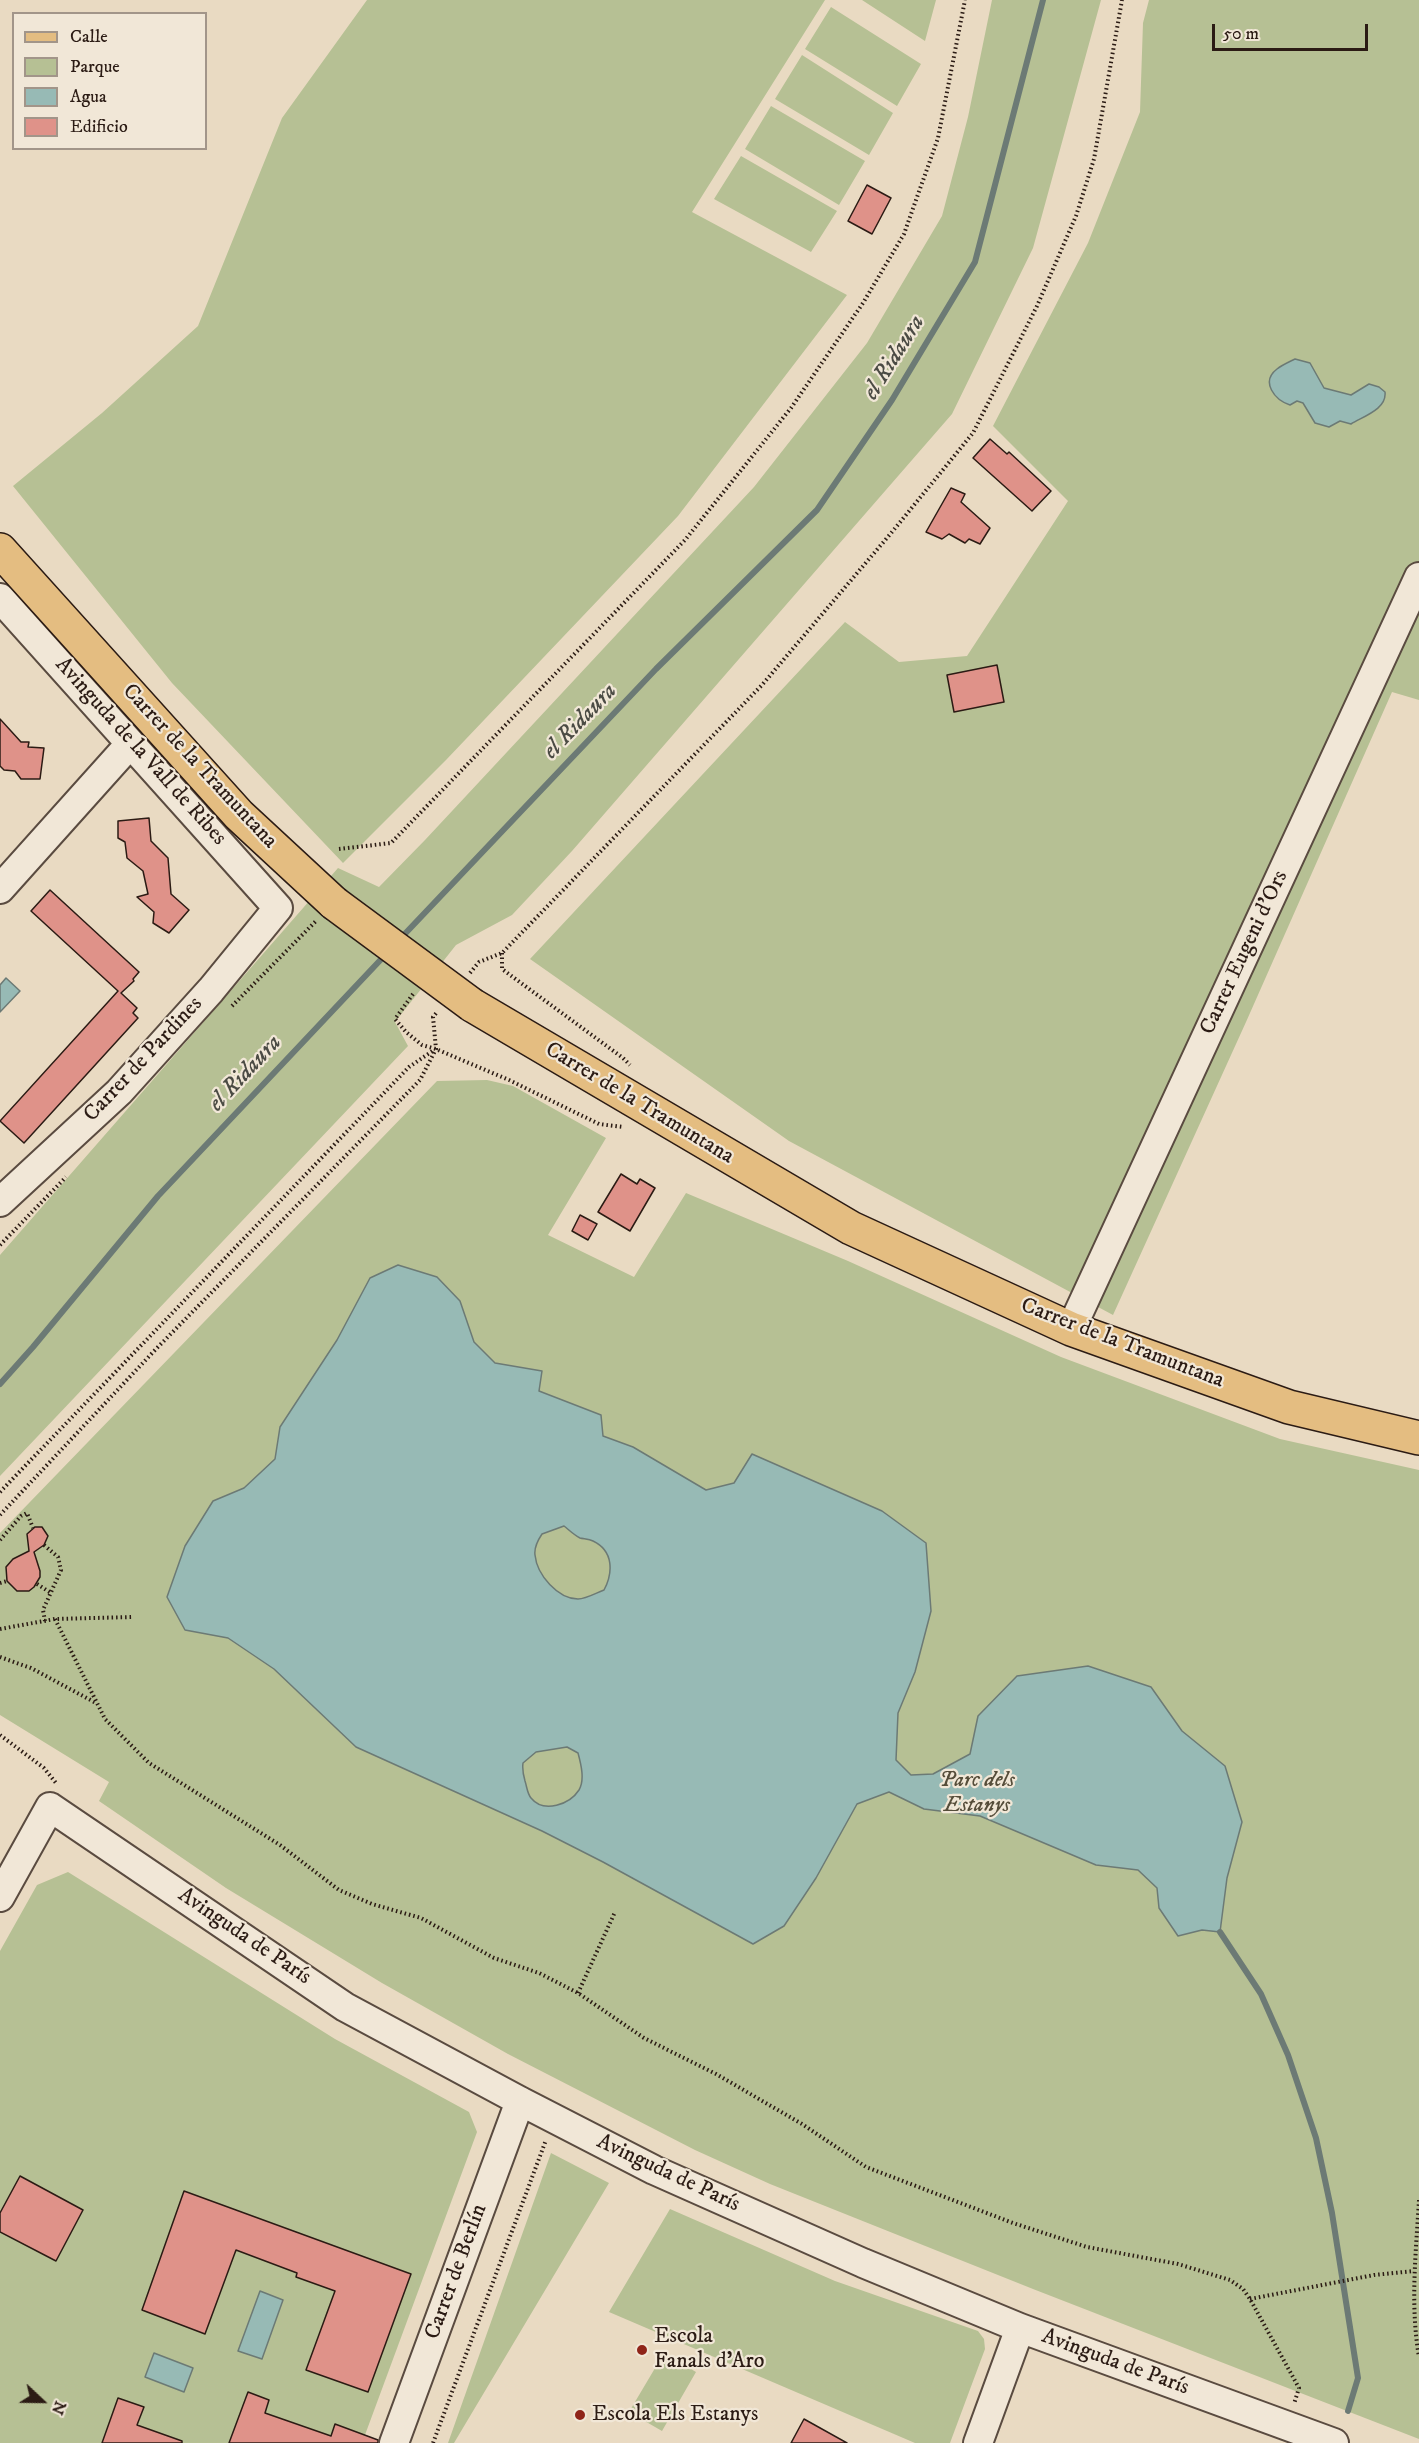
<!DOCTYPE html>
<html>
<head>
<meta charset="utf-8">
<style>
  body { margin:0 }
  #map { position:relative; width:1419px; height:2443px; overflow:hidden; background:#e9dac2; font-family:"IM FELL DW Pica",serif }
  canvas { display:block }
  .legend { position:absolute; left:12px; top:12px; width:195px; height:138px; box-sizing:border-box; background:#f1e7d7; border:2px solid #a29589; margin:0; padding:8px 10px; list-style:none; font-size:18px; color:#2b1b14 }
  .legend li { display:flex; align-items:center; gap:12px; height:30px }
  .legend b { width:30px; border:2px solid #a29589 }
  .north { position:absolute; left:12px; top:2371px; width:60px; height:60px; -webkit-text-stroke:4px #f1e7d7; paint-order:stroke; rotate:112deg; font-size:16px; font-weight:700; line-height:24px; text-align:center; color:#2b1b14 }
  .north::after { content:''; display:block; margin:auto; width:21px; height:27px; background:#2b1b14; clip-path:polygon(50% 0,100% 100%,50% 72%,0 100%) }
  .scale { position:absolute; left:1212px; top:24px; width:156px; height:27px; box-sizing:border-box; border:3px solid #2b1b14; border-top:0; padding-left:8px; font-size:18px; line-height:21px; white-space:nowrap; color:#2b1b14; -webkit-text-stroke:4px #f1e7d7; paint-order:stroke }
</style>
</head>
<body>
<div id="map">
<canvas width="1419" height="2443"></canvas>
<ul class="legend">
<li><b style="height:8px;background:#e4bd81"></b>Calle</li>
<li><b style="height:16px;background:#b6c094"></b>Parque</li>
<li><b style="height:16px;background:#97bab5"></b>Agua</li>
<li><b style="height:16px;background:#df9289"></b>Edificio</li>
</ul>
<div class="north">N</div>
<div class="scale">50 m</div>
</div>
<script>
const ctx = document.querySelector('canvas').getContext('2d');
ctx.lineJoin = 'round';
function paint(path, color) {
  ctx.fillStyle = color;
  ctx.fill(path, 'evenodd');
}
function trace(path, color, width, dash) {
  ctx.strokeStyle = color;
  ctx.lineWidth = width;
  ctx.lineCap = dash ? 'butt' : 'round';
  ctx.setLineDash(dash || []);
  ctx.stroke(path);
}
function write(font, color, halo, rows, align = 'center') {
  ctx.font = font + ' "IM FELL DW Pica",serif';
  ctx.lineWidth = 4.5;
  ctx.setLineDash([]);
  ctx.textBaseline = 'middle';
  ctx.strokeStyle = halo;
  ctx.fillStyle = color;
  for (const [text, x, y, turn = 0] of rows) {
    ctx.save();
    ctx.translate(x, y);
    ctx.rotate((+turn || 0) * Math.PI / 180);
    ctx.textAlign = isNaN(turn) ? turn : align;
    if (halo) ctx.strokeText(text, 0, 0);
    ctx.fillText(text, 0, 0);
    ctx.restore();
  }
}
const green = new Path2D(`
  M367 0H825L692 212 847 295 678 516 446 760 343 863 172 683 13 486 102 413 198 326 282 118Z
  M862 0H936L925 41Z
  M992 0H1101L1033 248 952 414 572 851 512 915 456 945 395 1022 408 1046 0 1476V1255L338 868 379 887 425 840 754 487 867 343 942 216 968 117Z
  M1149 0H1419V700L1392 692 1246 1022 1113 1315 789 1141 530 959 845 622 899 662 967 656 1068 501 993 426 1088 243 1140 112 1143 23Z
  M831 7 921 64 897 106 805 49Z
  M802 55 893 113 869 155 775 99Z
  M771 106 865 161 839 205 745 149Z
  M741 156 837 211 811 252 714 199Z
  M487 1080 513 1086 606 1138 548 1235 634 1277 686 1193 848 1261 1061 1357 1280 1439 1419 1470V2439L1033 2289 770 2184 695 2150 508 2054 382 1983 226 1888 99 1801 109 1782 0 1715V1533L437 1081Z
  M68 1872 335 2039 469 2112 477 2132 362 2443H0V1951L37 1885Z
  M551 2153 609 2183 454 2443H448Z
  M670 2209 835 2281 978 2331 984 2339 985 2349 950 2443H915L609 2312Z
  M664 2353 696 2372 662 2431 629 2412Z`);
const water = new Path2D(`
  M1295 359 1310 363 1324 388 1351 395 1369 384 1379 387 1385 392C1387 409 1364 416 1351 424L1340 421 1329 427 1315 423 1303 403 1297 401 1290 405C1275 400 1260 382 1277 369 1282 365 1289 362 1295 359Z
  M6 978 20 991 0 1012V985Z
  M398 1265 437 1277 460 1301 474 1342 495 1363 542 1371 539 1391 601 1415 603 1436 633 1447 706 1490 734 1483 752 1454 882 1511 926 1543 931 1611 915 1672 898 1713 896 1760 911 1775 933 1774 970 1754 978 1716 1017 1676 1088 1666 1151 1687 1182 1731 1225 1766 1242 1822 1227 1878 1220 1932 1202 1930 1178 1936 1159 1908 1157 1888 1138 1870 1096 1865 980 1816 924 1809 889 1792 857 1804 816 1878 784 1926 753 1944 603 1862 542 1831 356 1747 274 1669 228 1638 185 1630 167 1597 185 1546 213 1501 244 1488 275 1459 280 1427 337 1340 370 1278ZM564 1526C569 1530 574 1535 580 1538 584 1539 589 1539 593 1541 614 1551 613 1573 604 1590 596 1593 586 1599 578 1599 558 1599 537 1575 535 1555 534 1548 538 1540 542 1534ZM567 1747 578 1753C581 1764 585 1780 579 1790 570 1804 544 1814 531 1798 527 1793 527 1787 525 1781 523 1774 522 1770 523 1763L536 1752Z
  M260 2291 283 2300 262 2359 238 2351Z
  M154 2353 193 2368 184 2392 145 2377Z`);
const stream = new Path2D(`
  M400 939 656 669 817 510 892 400 975 262 1043 0
  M0 1384 33 1347 158 1196 387 953
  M1220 1932 1261 1994 1288 2055 1316 2138 1332 2213 1358 2378 1348 2411`);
const building = new Path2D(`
  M867 185 891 198 872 234 848 221Z
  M990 439 1007 454 1009 452 1051 491 1032 511 973 458Z
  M951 488 965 494 961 502 990 528 980 544 969 539 965 543 949 534 942 539 926 532Z
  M997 665 1004 702 954 712 947 675Z
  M0 719 21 742H29L28 747 44 748 40 779H21L15 771 4 770 0 766Z
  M149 818 151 841 168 858 171 894 189 910 169 933 153 923 154 912 137 897 148 894 143 871 127 858 125 842 118 838V821Z
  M50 890 139 972 133 979 134 981 121 993 137 1008 133 1013 138 1018 24 1143 0 1121 118 991 31 911Z
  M621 1174 637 1184 640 1179 655 1188 630 1231 598 1212Z
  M580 1215 597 1224 588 1240 572 1231Z
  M35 1527H42L48 1536 44 1545 34 1552 40 1571V1577L34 1587 29 1591H17L7 1581 6 1567 13 1559 29 1551 27 1534Z
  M20 2176 83 2210 56 2261 0 2232V2213Z
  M184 2191 411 2274 368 2392 306 2370 335 2291 296 2277 297 2273 236 2250 205 2334 142 2310Z
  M248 2392 269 2400 265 2413 331 2436 335 2424 378 2440V2443H229Z
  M118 2398 144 2407 137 2425 182 2441V2443H102Z
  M804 2419 847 2443H791Z`);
const path = new Path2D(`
  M339 849 391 843 685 540 791 408 863 303 904 234 938 138 965 0
  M502 953V969L623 1058 630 1065
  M470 973 479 962 502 953 762 685 892 532 973 433 1037 306 1076 216 1094 159 1122 0
  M413 994 395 1019 406 1032 422 1045 436 1049 509 1080 599 1124 623 1127
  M232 1006 316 921
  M0 1245 66 1177
  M0 1492 409 1067 434 1050
  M0 1515 156 1349 420 1080 436 1049 433 1017 438 1011
  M0 1540 21 1516 27 1513 33 1528
  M44 1545 58 1557 61 1570 43 1610 45 1621
  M0 1583 7 1581
  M37 1584 51 1593
  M55 1619 105 1719 149 1763 280 1845 339 1890 372 1904 421 1918 494 1958 539 1973 578 1993 644 2038 716 2074 802 2124 866 2167 1013 2223 1087 2247 1178 2264 1230 2280 1243 2289 1250 2299 1299 2388 1294 2404
  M0 1629 55 1619 132 1617
  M0 1657 31 1668 96 1703
  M0 1735 44 1768 56 1783
  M578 1993 615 1912
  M1419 2200C1416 2252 1410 2305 1419 2357
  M1250 2299 1374 2275 1414 2271
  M433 2443 546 2140`);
const minor = new Path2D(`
  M0 598 278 908 211 990 119 1092 0 1202
  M0 889 130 744
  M1071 1329 1419 577
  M0 1897 50 1807 345 2007 520 2101 654 2170 863 2263 1020 2328 1334 2443
  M394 2443 520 2101
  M978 2443 1020 2328`);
const major = new Path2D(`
  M0 550 239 815 334 903
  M472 1005 851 1228 1071 1329 1289 1407 1419 1438`);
const majorBridge = new Path2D(`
  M334 903 472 1005`);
const markers = [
  [642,2350,6,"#8f2418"],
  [580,2415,6,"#8f2418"]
];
const streetNames = [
  ["Avinguda de la Vall de Ribes",140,752,48],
  ["Carrer de la Tramuntana",199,767,47],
  ["Carrer Eugeni d'Ors",1245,953,-65],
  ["Carrer de Pardines",144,1060,-47],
  ["Carrer de la Tramuntana",639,1104,31],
  ["Carrer de la Tramuntana",1122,1344,21],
  ["Avinguda de París",244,1937,34],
  ["Avinguda de París",668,2174,25],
  ["Carrer de Berlín",457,2272,-70],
  ["Avinguda de París",1115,2363,20]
];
const parkNames = [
  ["Parc dels",977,1781],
  ["Estanys",977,1806]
];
const poiNames = [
  ["Escola",654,2337],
  ["Fanals d'Aro",654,2362],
  ["Escola Els Estanys",592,2415]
];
const waterNames = [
  ["el Ridaura",895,358,-58],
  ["el Ridaura",581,722,-46],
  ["el Ridaura",246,1074,-47]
];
paint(green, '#b6c094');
paint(water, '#97bab5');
trace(water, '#6c7a75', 1.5);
trace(stream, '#6c7a75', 6);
paint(building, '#df9289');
trace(building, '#2b1b14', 1.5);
trace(minor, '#5a4b40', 32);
trace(major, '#2b1b14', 36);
trace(path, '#2b1b14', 4, [1.5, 3]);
trace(minor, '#f1e7d7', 28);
trace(major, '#e4bd81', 33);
trace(majorBridge, '#2b1b14', 36, []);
trace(majorBridge, '#e4bd81', 33);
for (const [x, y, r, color] of markers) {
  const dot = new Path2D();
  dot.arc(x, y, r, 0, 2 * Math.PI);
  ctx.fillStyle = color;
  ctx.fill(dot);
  trace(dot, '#f1e7d7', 2);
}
write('22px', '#2b1b14', '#f1e7d7', streetNames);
write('italic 22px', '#554d3a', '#f1e7d7', parkNames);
write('22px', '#2b1b14', '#f1e7d7', poiNames, 'left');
write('italic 24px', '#4b4b44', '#f1e7d7', waterNames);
</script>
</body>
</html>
